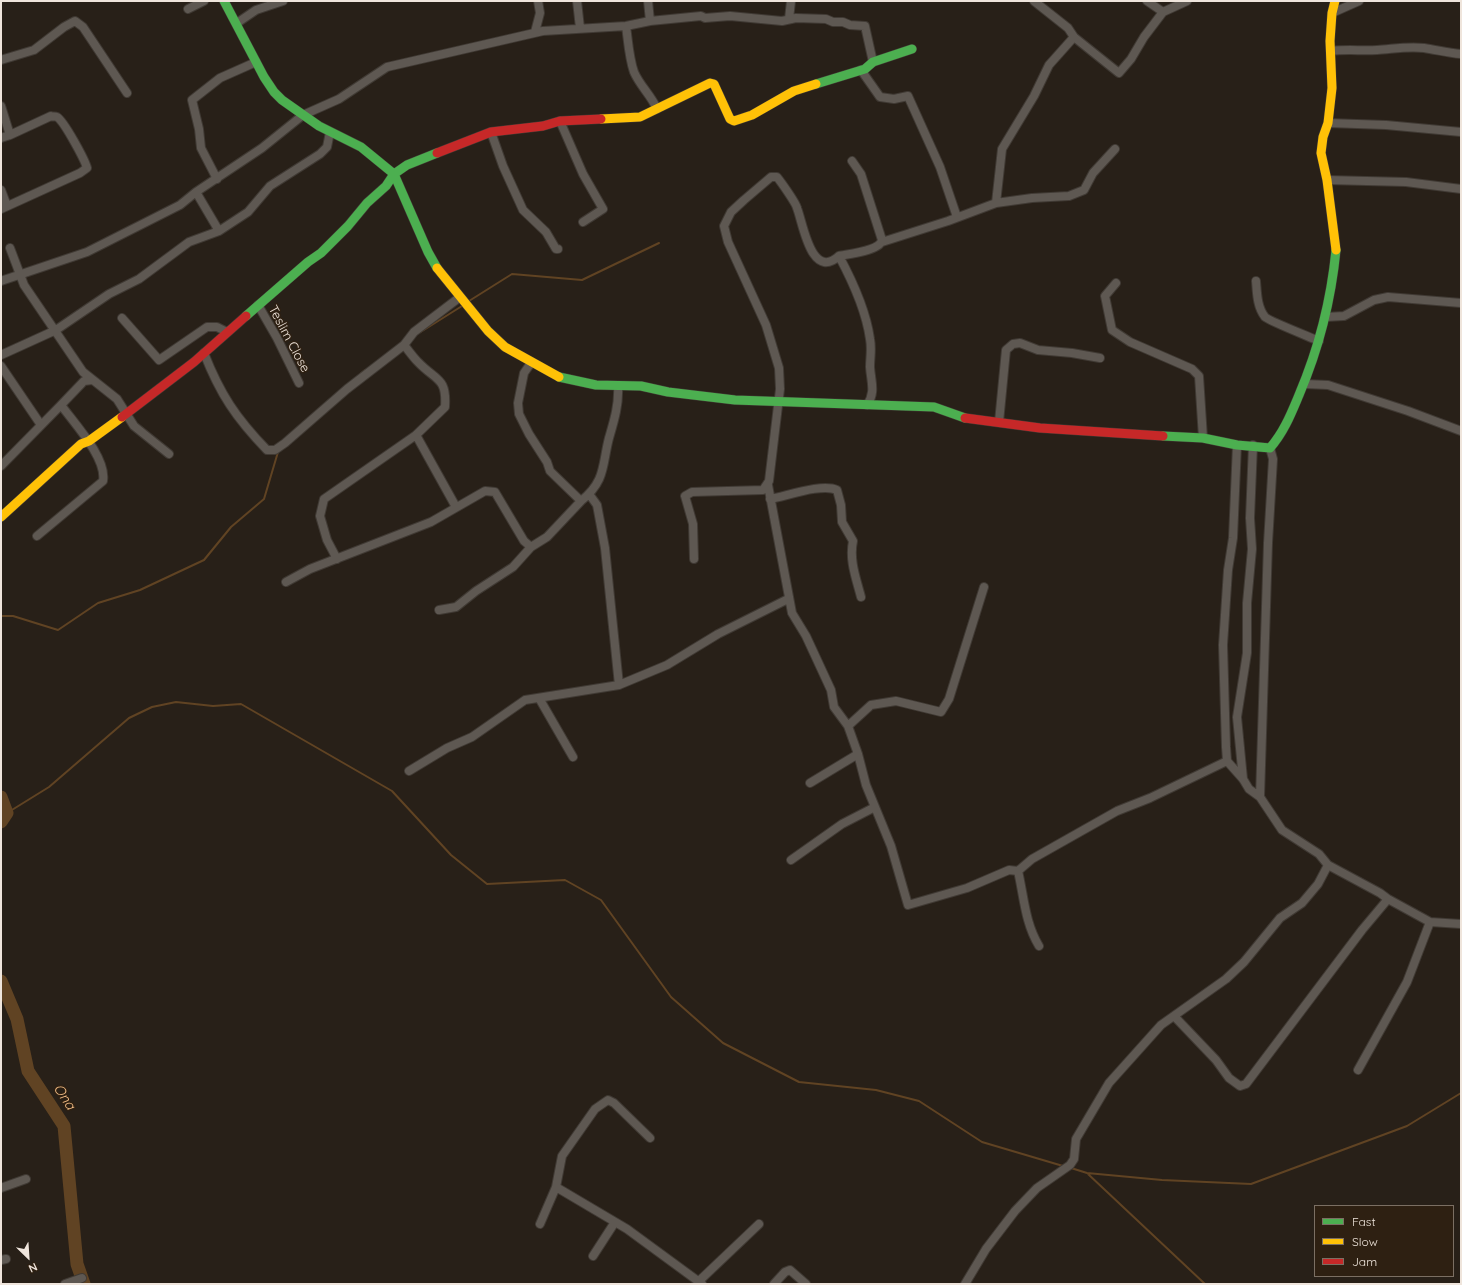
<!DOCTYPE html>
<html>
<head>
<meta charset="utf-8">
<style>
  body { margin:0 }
  #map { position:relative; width:1462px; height:1285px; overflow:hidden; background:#282018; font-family:Quicksand,sans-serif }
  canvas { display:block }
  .frame { position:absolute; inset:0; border:2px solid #efe5dc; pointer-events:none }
  .legend { position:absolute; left:1314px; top:1205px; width:140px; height:72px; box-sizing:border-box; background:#2e2012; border:1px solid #7b6f63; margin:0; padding:5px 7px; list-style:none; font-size:12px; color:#efe5dc }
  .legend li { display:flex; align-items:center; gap:8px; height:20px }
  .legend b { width:20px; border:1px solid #7b6f63 }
  .north { position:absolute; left:8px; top:1237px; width:40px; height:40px; -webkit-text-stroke:3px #2e2012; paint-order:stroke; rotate:155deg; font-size:11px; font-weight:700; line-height:16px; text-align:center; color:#efe5dc }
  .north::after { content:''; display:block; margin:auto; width:14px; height:18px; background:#efe5dc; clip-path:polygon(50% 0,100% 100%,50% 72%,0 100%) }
</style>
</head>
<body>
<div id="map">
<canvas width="1462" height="1285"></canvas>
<div class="frame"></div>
<ul class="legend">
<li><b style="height:5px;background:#4caf50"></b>Fast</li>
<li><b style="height:5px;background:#ffc107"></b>Slow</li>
<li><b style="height:5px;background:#c62828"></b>Jam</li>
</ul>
<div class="north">N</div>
</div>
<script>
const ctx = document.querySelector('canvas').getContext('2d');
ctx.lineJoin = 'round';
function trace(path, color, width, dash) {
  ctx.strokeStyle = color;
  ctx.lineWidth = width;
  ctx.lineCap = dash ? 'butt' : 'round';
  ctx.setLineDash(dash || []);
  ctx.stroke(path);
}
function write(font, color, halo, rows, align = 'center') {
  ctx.font = font + ' Quicksand,sans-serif';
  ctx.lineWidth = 3;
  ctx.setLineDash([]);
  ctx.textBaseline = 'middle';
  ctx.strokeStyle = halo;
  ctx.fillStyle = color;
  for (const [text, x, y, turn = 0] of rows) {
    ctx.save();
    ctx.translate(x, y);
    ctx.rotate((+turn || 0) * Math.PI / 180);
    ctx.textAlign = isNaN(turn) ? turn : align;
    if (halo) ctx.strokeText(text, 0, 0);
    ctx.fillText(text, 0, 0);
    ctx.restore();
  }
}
const stream = new Path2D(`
  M469 301 512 274 582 280 659 243
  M419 333 462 306
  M358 376 365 370
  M1 616H13L58 630 98 603 140 590 204 560 231 527 264 499 278 452
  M7 813 49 787 129 718 152 707 176 702 213 706 241 704 392 791 451 855 487 884 565 880 601 900 671 997 723 1043 799 1082 876 1090 919 1101 982 1142 1063 1166
  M1071 1168 1087 1173 1162 1180 1251 1184 1407 1126 1461 1093
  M1088 1174 1205 1284`);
const river = new Path2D(`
  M1 797 7 813 1 822
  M1 981 17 1019 28 1071 64 1126 77 1264 84 1284`);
const street = new Path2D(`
  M577 1 580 28
  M648 1 650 21
  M1034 1 1068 28 1074 37 1119 73 1131 59 1144 37 1163 12 1187 1
  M1147 1 1163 12
  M188 9 204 1
  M1332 13 1359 1
  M789 19 791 1
  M237 23 256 10 283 1
  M626 26C628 40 629 58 634 72 640 86 651 95 657 109
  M535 32 540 13 538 1
  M1331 51C1347 49 1362 51 1377 50 1393 49 1408 46 1424 48 1437 50 1448 53 1461 54
  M1 60 34 50 64 27 75 21 83 27 127 93
  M861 70 880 97 894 99 908 96 940 167 957 217
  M1 106 10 135 1 138
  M560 121 583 174 603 209 583 222
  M1328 123 1386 125 1461 132
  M491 132 503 166 523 210 546 232 556 249H558
  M217 179 201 148 199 129 192 100 220 78 256 62
  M1327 180 1406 182 1461 189
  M1 190 7 206
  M196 192 219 231
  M996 203 1002 149 1034 96 1049 65 1074 37
  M1 209 80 173 87 168C85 160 64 121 57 117 55 116 53 117 51 116L10 135
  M882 242 948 221 996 203 1032 198 1069 196 1084 190 1093 173 1115 149
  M10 248 24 285 83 372 117 399 134 426 169 454
  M839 256C848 254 880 251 882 240L861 174 852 161
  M1 281 87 252 180 205 196 192 262 148 303 115 339 99 387 67 543 31 626 26 650 21 701 16 705 18 730 16 782 21 796 18 826 19 833 22H843L850 25 865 26 873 62
  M1256 281C1257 293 1257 307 1265 317 1269 321 1310 337 1319 341
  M1116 283 1105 296 1112 330 1130 342 1192 369 1199 376 1203 438
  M258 305 277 338 299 383
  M1326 317 1344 316 1374 300 1388 297 1461 303
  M122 318 159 360 207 327H217L227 332
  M204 353C220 394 236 418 267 450H275L285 443 347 389 404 345
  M1 355 56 330 109 294 139 279 189 242 219 231 248 212 270 186 320 154 327 147 330 132
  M531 363 524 373 518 403 519 414 529 434 547 462 550 471 581 501C606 481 602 465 609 438 614 421 619 405 618 387
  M1 366 41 425
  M1305 384 1328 385 1408 411 1461 431
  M999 422 1006 350 1013 344 1020 343 1038 350 1072 353 1100 358
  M1237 445 1233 538 1228 570 1223 645 1226 747 1227 761 1243 779 1249 789 1260 797
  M1 466 61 405
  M768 485 792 613 806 636 831 690 834 707 848 726 858 754 866 785 891 846 908 905 967 888 1009 870 1018 871
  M589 494 597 505 605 548 619 685
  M770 499C787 496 822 483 837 490L841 505 842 522 853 541C849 560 856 578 861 597
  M456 507 416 435 445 407C447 377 436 381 418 362 413 357 409 351 404 345L414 332 460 297
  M37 536 103 481C107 458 74 423 61 405L84 381 92 380
  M337 559 327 540 320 516 324 499 416 435
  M694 559 693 524 685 496 692 492 763 490 769 481 780 389 779 368 766 325 728 242 724 226 731 212 744 200 771 177H777C781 182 796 203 797 208 803 223 811 281 839 256 853 282 866 310 870 339 872 349 870 358 870 367 871 382 876 392 867 405
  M286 582 310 569 431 522 485 491 495 492 524 541 531 547
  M439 610 456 607 476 591 513 567 531 547 547 537 581 501
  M539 698 573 757
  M848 726 871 705 896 701 941 712 949 699 984 587
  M409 771 447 748 472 737 525 700 619 685 667 665 718 634 788 599
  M1243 779 1237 717 1247 653V603L1252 549 1250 518 1253 445
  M810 783 858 754
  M791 860 842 824 875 807
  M1388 899 1430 922 1461 924
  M1039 946C1025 923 1024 897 1018 871L1032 859 1117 811 1150 798 1227 761
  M1174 1016 1216 1060 1229 1078 1240 1086 1246 1084 1362 930 1388 899 1380 893 1328 865
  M1358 1070 1407 982 1430 922
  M556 1187 627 1229 702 1284
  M1 1188 26 1179
  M540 1224 556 1187 562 1156 595 1109 608 1100 614 1103 650 1138
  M593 1256 615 1222
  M1 1260 6 1259
  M699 1281 759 1224
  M65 1284 82 1278
  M774 1284 785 1272 790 1270 806 1284
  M965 1284 986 1249 1015 1211 1037 1188 1070 1165 1074 1159 1076 1139 1109 1083 1161 1025 1226 979 1244 962 1280 918 1302 903 1318 884 1328 865 1319 854 1282 830 1260 797 1268 543 1273 459 1270 448`);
const fast = new Path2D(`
  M224 1 264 77 274 92 282 100 319 126 361 147 394 174 428 252 437 268
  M816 84 865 69 873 62 912 49
  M246 316 308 262 321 253 348 226 367 203 386 186 394 174 407 165 437 153
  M559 377 596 385 641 386 668 392 735 400 934 407 965 418
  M1163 436 1203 438 1237 445 1270 448C1284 432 1291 414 1299 395 1319 348 1331 301 1336 250`);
const slow = new Path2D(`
  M1335 1 1332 13 1330 41 1332 88 1328 123 1323 137 1321 153 1327 180 1336 250
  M601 119 640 117 710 83 714 84 730 119 734 121 752 115 794 91 816 84
  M437 268 488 331 505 347 559 377
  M1 517 81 444 89 441 122 417`);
const jam = new Path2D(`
  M437 153 491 132 543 126 560 121 601 119
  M122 417 194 362 246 316
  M965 418 1040 428 1163 436`);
const streetNames = [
  ["Teslim Close",289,339,62]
];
const waterNames = [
  ["Ona",64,1097,56]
];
trace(stream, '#604323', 2);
trace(river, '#604323', 13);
trace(street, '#403a34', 10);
trace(fast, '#403a34', 10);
trace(slow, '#403a34', 10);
trace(jam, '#403a34', 10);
trace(street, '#5e5852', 8);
trace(fast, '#4caf50', 9);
trace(slow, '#ffc107', 9);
trace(jam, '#c62828', 9);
write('13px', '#efe5dc', '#2e2012', streetNames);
write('italic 14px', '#f1bb84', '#2e2012', waterNames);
</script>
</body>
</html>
